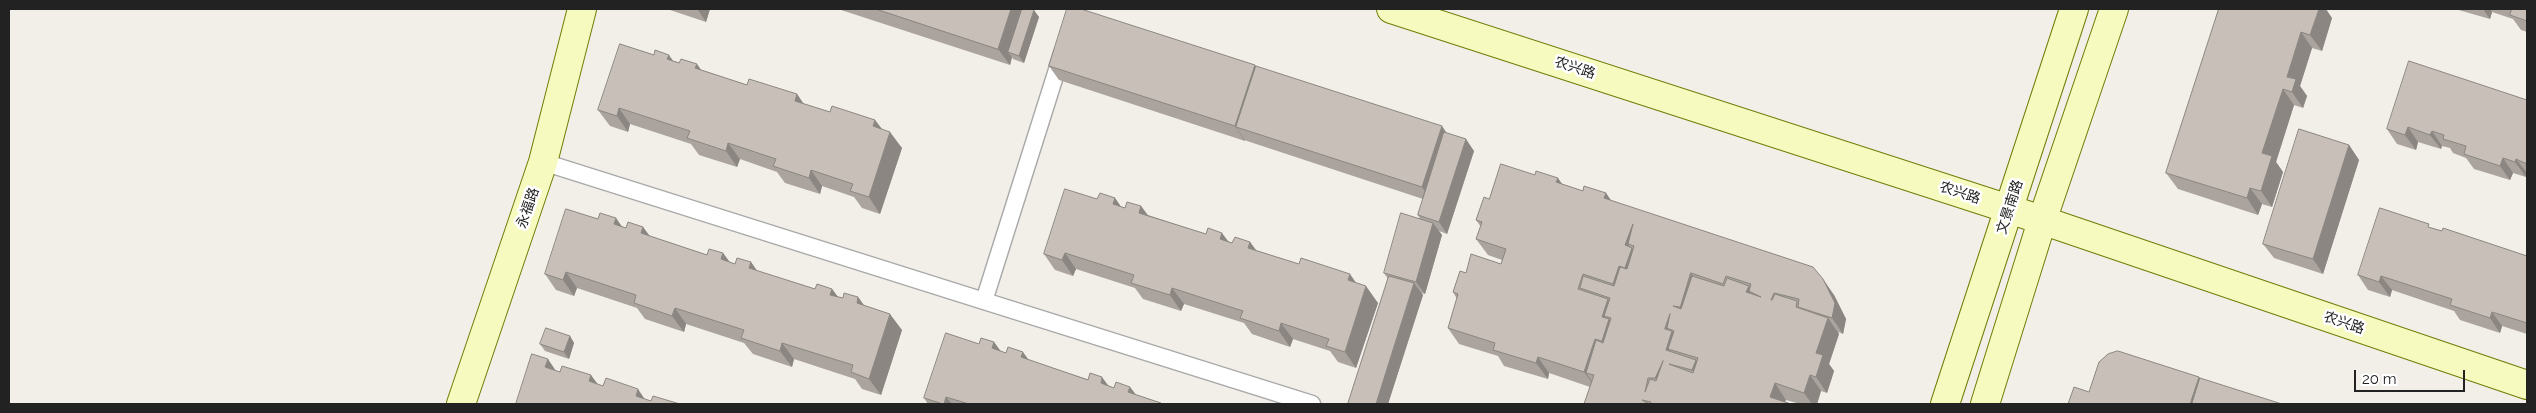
<!DOCTYPE html>
<html>
<head>
<meta charset="utf-8">
<style>
  body { margin:0 }
  #map { position:relative; width:2536px; height:413px; overflow:hidden; background:#f2efe9; font-family:Raleway,sans-serif }
  canvas { display:block }
  .frame { position:absolute; inset:0; border:10px solid #222; pointer-events:none }
  .scale { position:absolute; left:2354px; top:370px; width:111px; height:22px; box-sizing:border-box; border:2px solid #222; border-top:0; padding-left:6px; font-size:15px; line-height:18px; white-space:nowrap; color:#222; -webkit-text-stroke:4px #fff; paint-order:stroke }
</style>
</head>
<body>
<div id="map">
<canvas width="2536" height="413"></canvas>
<div class="frame"></div>
<div class="scale">20 m</div>
</div>
<script>
const ctx = document.querySelector('canvas').getContext('2d');
ctx.lineJoin = 'round';
function trace(path, color, width, dash) {
  ctx.strokeStyle = color;
  ctx.lineWidth = width;
  ctx.lineCap = dash ? 'butt' : 'round';
  ctx.setLineDash(dash || []);
  ctx.stroke(path);
}
function paint(path, color) {
  ctx.fillStyle = color;
  ctx.fill(path, 'evenodd');
}
function write(font, color, halo, rows, align = 'center') {
  ctx.font = font + ' Raleway,"Noto Sans SC",sans-serif';
  ctx.lineWidth = 5;
  ctx.setLineDash([]);
  ctx.textBaseline = 'middle';
  ctx.strokeStyle = halo;
  ctx.fillStyle = color;
  for (const [text, x, y, turn = 0] of rows) {
    ctx.save();
    ctx.translate(x, y);
    ctx.rotate((+turn || 0) * Math.PI / 180);
    ctx.textAlign = isNaN(turn) ? turn : align;
    if (halo) ctx.strokeText(text, 0, 0);
    ctx.fillText(text, 0, 0);
    ctx.restore();
  }
}
const lane = new Path2D(`
  M543 162 984 301 1062 54
  M984 301 1312 404`);
const secondary = new Path2D(`
  M1391 9 2009 209 2527 385
  M461 404 543 162 582 9
  M1945 404 2074 9
  M1985 404 2042 221 2114 9`);
const wall = new Path2D(`
  M667 9H710L706 22Z
  M838 9H1031L1039 17 1024 63 1013 59 1012 57 1010 65Z
  M2219 9 2332 18 2322 51 2312 48 2300 86 2307 96 2303 108 2294 105 2276 162 2283 172 2272 207 2262 204 2258 215 2178 189 2166 173Z
  M2455 9H2527V32L2521 30 2513 19 2492 12 2490 19Z
  M674 61 747 85 797 94 803 104 830 112 875 120 882 129 902 148 880 214 862 208 854 197 822 186 820 194 785 183 777 172 740 159 737 167 699 155 691 144 630 124 628 132 610 126 598 110Z
  M1049 66 1256 67 1447 133 1474 151 1447 234 1439 231 1442 235 1425 294 1421 293 1423 295 1388 404H1348L1388 279 1384 273 1420 219 1418 215 1423 199 1247 141 1245 140V141L1059 80Z
  M2527 100V174L2526 177 2513 173 2510 180 2474 169 2466 158 2453 153 2450 148 2442 146 2441 149 2418 142 2416 150 2397 144 2387 129Z
  M2349 145 2359 160 2323 274 2274 258 2263 244Z
  M1535 175 1583 191 1606 193 1610 200 1834 295 1846 319 1843 334 1838 332 1839 334 1829 364 1834 371 1827 393 1821 391 1817 404H1800L1786 400 1785 402 1791 404H1584L1590 387 1549 373 1548 379 1504 366 1498 356 1459 344 1448 328 1457 299 1453 292 1466 273 1501 264 1502 260 1488 255 1476 239 1481 227 1476 220 1489 199Z
  M1115 198 1121 207 1125 208 1141 206 1148 215 1232 243 1250 242 1257 251 1356 283 1378 303 1356 368 1338 362 1330 351 1293 339 1290 347 1252 334 1244 323 1184 304 1181 311 1143 299 1135 288 1076 269 1073 276 1055 270 1044 254 1097 199Z
  M616 218 622 227 626 228 643 227 649 236 707 255 723 253 729 262 735 264 751 262 757 271 815 289H832L838 297 843 298 858 297 864 305 902 330 881 395 862 389 855 379 794 359 792 367 753 354 744 343 686 324 684 332 645 319 637 308 577 288 574 296 556 290 545 274 598 219Z
  M2432 228 2527 256V334L2502 326 2500 333 2460 320 2454 311 2392 290 2390 297 2368 290 2358 275Z
  M570 336 574 343 569 359 545 351 540 344Z
  M994 342 1000 351 1161 403 1162 404H928L924 398 979 344Z`);
const shadedWall = new Path2D(`
  M698 9H710L706 22 698 10Z
  M1011 9H1028L1008 52 1012 57 1010 65 998 49Z
  M2319 9H2326L2332 18 2322 51 2310 35Z
  M2483 9H2490L2492 12 2490 19Z
  M1034 10 1039 17 1024 63 1019 56Z
  M2301 32 2312 48 2300 86 2307 96 2303 108 2292 92 2287 77Z
  M669 55 680 71 667 59Z
  M697 64 708 80 695 68Z
  M1255 65 1265 80 1236 127 1245 140V141L1235 126Z
  M2283 89 2294 105 2276 162 2283 172 2272 207 2261 191 2262 153Z
  M797 94 808 110 795 101Z
  M619 108 630 124 628 132 617 116Z
  M875 120 887 136 873 126Z
  M1442 126 1452 141 1432 202 1422 187Z
  M2408 127 2418 142 2416 150 2405 135Z
  M2432 131 2442 146 2441 149 2430 135Z
  M890 132 902 148 880 214 869 197Z
  M1466 139 1474 151 1447 234 1439 222Z
  M728 143 740 159 737 167 726 151Z
  M2349 145 2359 160 2323 274 2313 259Z
  M2503 158 2513 173 2510 180 2500 166Z
  M2516 159 2527 173 2526 177 2515 162Z
  M811 170 822 186 820 194 809 178Z
  M1558 178 1569 194 1556 182Z
  M2250 188 2262 204 2258 215 2247 198Z
  M1606 193 1617 209 1604 198Z
  M1115 198 1126 214 1113 204Z
  M1141 206 1152 222 1139 213Z
  M616 218 627 234 614 224Z
  M1433 223 1442 235 1425 294 1416 282Z
  M1633 224 1634 246 1628 244 1631 250 1632 248 1643 264 1637 284 1625 268V245Z
  M643 227 655 243 641 233Z
  M1222 233 1234 249 1220 239Z
  M1250 242 1261 258 1248 248Z
  M723 253 735 269 721 259Z
  M1065 253 1076 269 1073 276 1062 260Z
  M751 262 762 278 749 268Z
  M1619 266 1630 282 1625 300 1613 284Z
  M566 272 577 288 574 296 563 280Z
  M1691 273 1703 290 1692 323 1680 307Z
  M1350 274 1361 290 1348 280Z
  M2381 276 2392 290 2390 297 2379 282Z
  M1823 279 1834 295 1846 319 1843 334 1832 318Z
  M1414 283 1423 295 1388 404H1376Z
  M1366 286 1378 303 1356 368 1345 352Z
  M1749 286 1754 293 1749 291 1759 305 1746 292Z
  M1172 288 1184 304 1181 311 1170 295Z
  M832 289 844 305 830 295Z
  M858 297 869 313 857 303Z
  M1608 299 1620 315 1611 318 1604 316 1608 322 1609 319 1620 335 1613 357 1602 341V317Z
  M675 308 686 324 684 332 672 316Z
  M2492 312 2502 326 2500 333 2490 318Z
  M890 314 902 330 881 395 869 379Z
  M1670 314 1674 331 1667 328 1671 335 1672 331 1684 348 1668 349 1679 364 1666 350 1665 329Z
  M1828 318 1839 334 1829 364 1834 371 1827 393 1816 377V353Z
  M1281 323 1293 339 1290 347 1279 331Z
  M570 336 574 343 569 359 564 352Z
  M1595 339 1607 355 1594 375 1586 373 1596 387V388L1584 372Z
  M994 342 1005 357 992 348Z
  M782 343 794 359 792 367 780 351Z
  M1023 352 1033 366 1021 357Z
  M1538 357 1549 373 1548 379 1536 363Z
  M548 359 558 374 545 367Z
  M1696 360 1707 376 1703 386 1692 370Z
  M1663 361 1666 394 1655 378Z
  M591 375 602 390 589 381Z
  M1810 375 1821 391 1817 404H1812L1804 393Z
  M1102 377 1113 392 1101 383Z
  M2199 377 2209 391 2205 404H2190Z
  M1775 383 1786 400 1784 404 1770 397Z
  M1130 387 1141 401 1128 392Z
  M638 389 648 404 636 396Z
  M946 397 952 404H944Z`);
const building = new Path2D(`
  M876 9H1011L998 49Z
  M1022 9H1031L1034 10 1019 56 1008 52Z
  M1067 9H1081L1255 65 1235 126 1049 66Z
  M2219 9H2319L2310 35 2301 32 2287 77 2296 79 2292 92 2283 89 2262 153 2272 156 2261 191 2250 188 2247 198 2166 173Z
  M2512 9H2527V21L2510 15Z
  M620 44 654 55 655 50 669 55 667 59 679 63 681 59 697 64 695 68 747 85 749 79 797 94 795 101 830 112 832 106 875 120 873 126 890 132 869 197 850 191 853 184 811 170 809 178 773 166 776 159 728 143 726 151 687 138 690 131 619 108 617 116 598 110Z
  M2409 61 2527 100V164L2516 159 2515 162 2503 158 2500 166 2464 154 2466 146 2443 139 2444 135 2432 131 2430 135 2408 127 2405 135 2387 129Z
  M1256 66 1442 126 1422 187 1236 127Z
  M2299 129 2349 145 2313 259 2263 244Z
  M1444 132 1466 139 1439 222 1418 215Z
  M1501 164 1535 175 1536 171 1558 178 1556 182 1583 191 1584 186 1606 193 1604 198 1813 267 1823 279 1835 303 1832 318 1798 307 1799 299 1774 293 1771 300H1772L1775 294 1797 301 1796 307 1828 318 1816 353 1823 355 1816 377 1810 375 1804 393 1775 383 1770 397 1791 404H1650L1651 402 1642 400 1649 404H1584L1594 375 1586 373 1596 340 1603 343 1611 318 1604 316 1610 298 1580 288 1583 276 1614 286 1620 267 1627 269 1634 246 1628 244 1633 224 1625 245 1632 248 1625 268 1619 266 1613 284 1583 274 1578 289 1608 299 1602 317 1609 319 1602 341 1595 339 1584 372 1538 357 1536 363 1493 350 1495 343 1448 328 1458 294 1453 292 1460 271 1466 273 1471 254 1501 264 1506 249 1476 239 1482 222 1476 220 1484 197 1489 199ZM1691 273 1723 284 1726 276 1751 284 1749 291 1761 297 1746 292 1749 286 1727 278 1724 286 1692 276 1681 309 1673 306 1680 307ZM1670 314 1667 328 1674 331 1668 349 1698 358 1693 373 1669 364 1692 370 1696 360 1666 350 1672 331 1665 329ZM1663 361 1656 381 1650 379 1645 392 1648 378H1655Z
  M1065 189 1097 199 1100 193 1115 198 1113 204 1125 208 1127 202 1141 206 1139 213 1206 234 1208 228 1222 233 1220 239 1232 243 1235 237 1250 242 1248 248 1299 264 1301 258 1350 274 1348 280 1366 286 1345 352 1326 346 1329 339 1281 323 1279 331 1240 318 1243 311 1172 288 1170 295 1131 283 1134 275 1065 253 1062 260 1044 254Z
  M2380 208 2429 224 2428 227 2442 231 2443 228 2527 256V323L2492 312 2490 318 2450 305 2452 299 2381 276 2379 282 2358 275Z
  M566 209 598 219 600 213 616 218 614 224 626 228 628 222 643 227 641 233 707 255 709 249 723 253 721 259 735 264 737 258 751 262 749 268 815 289 817 284 832 289 830 295 843 298 844 293 858 297 857 303 890 314 869 379 851 372 853 365 782 343 780 351 741 338 744 330 675 308 672 316 634 303 636 295 566 272 563 280 545 274Z
  M1401 213 1433 223 1416 282 1384 273Z
  M1389 276 1414 283 1376 404H1348Z
  M546 328 570 336 564 352 540 344Z
  M946 333 979 344 981 338 994 342 992 348 1006 353 1008 347 1023 352 1021 357 1088 380 1090 373 1102 377 1101 383 1114 388 1116 382 1130 387 1128 392 1161 403V404H969L946 397 944 404H943L924 398Z
  M2118 351 2199 377 2190 404H2068L2074 387 2089 392 2099 362 2108 354Z
  M532 354 548 359 545 367 560 372 562 366 591 375 589 381 603 386 606 378 638 389 636 396 651 401 653 396 680 404H516Z
  M2200 378 2282 404H2192Z`);
const streetNames = [
  ["农兴路",1575,68,18],
  ["农兴路",1960,193,18],
  ["文景南路",2010,207,-72],
  ["永福路",528,208,-71],
  ["农兴路",2344,323,19]
];
trace(lane, '#a9a9a9', 19);
trace(secondary, '#707d05', 30);
trace(lane, '#fff', 16);
trace(secondary, '#f7fabf', 28);
paint(wall, '#aba49e');
paint(shadedWall, '#8b8681');
paint(building, '#c7bfb8');
trace(building, '#8b8681', 1);
write('14px', '#222', '#fff', streetNames);
</script>
</body>
</html>
